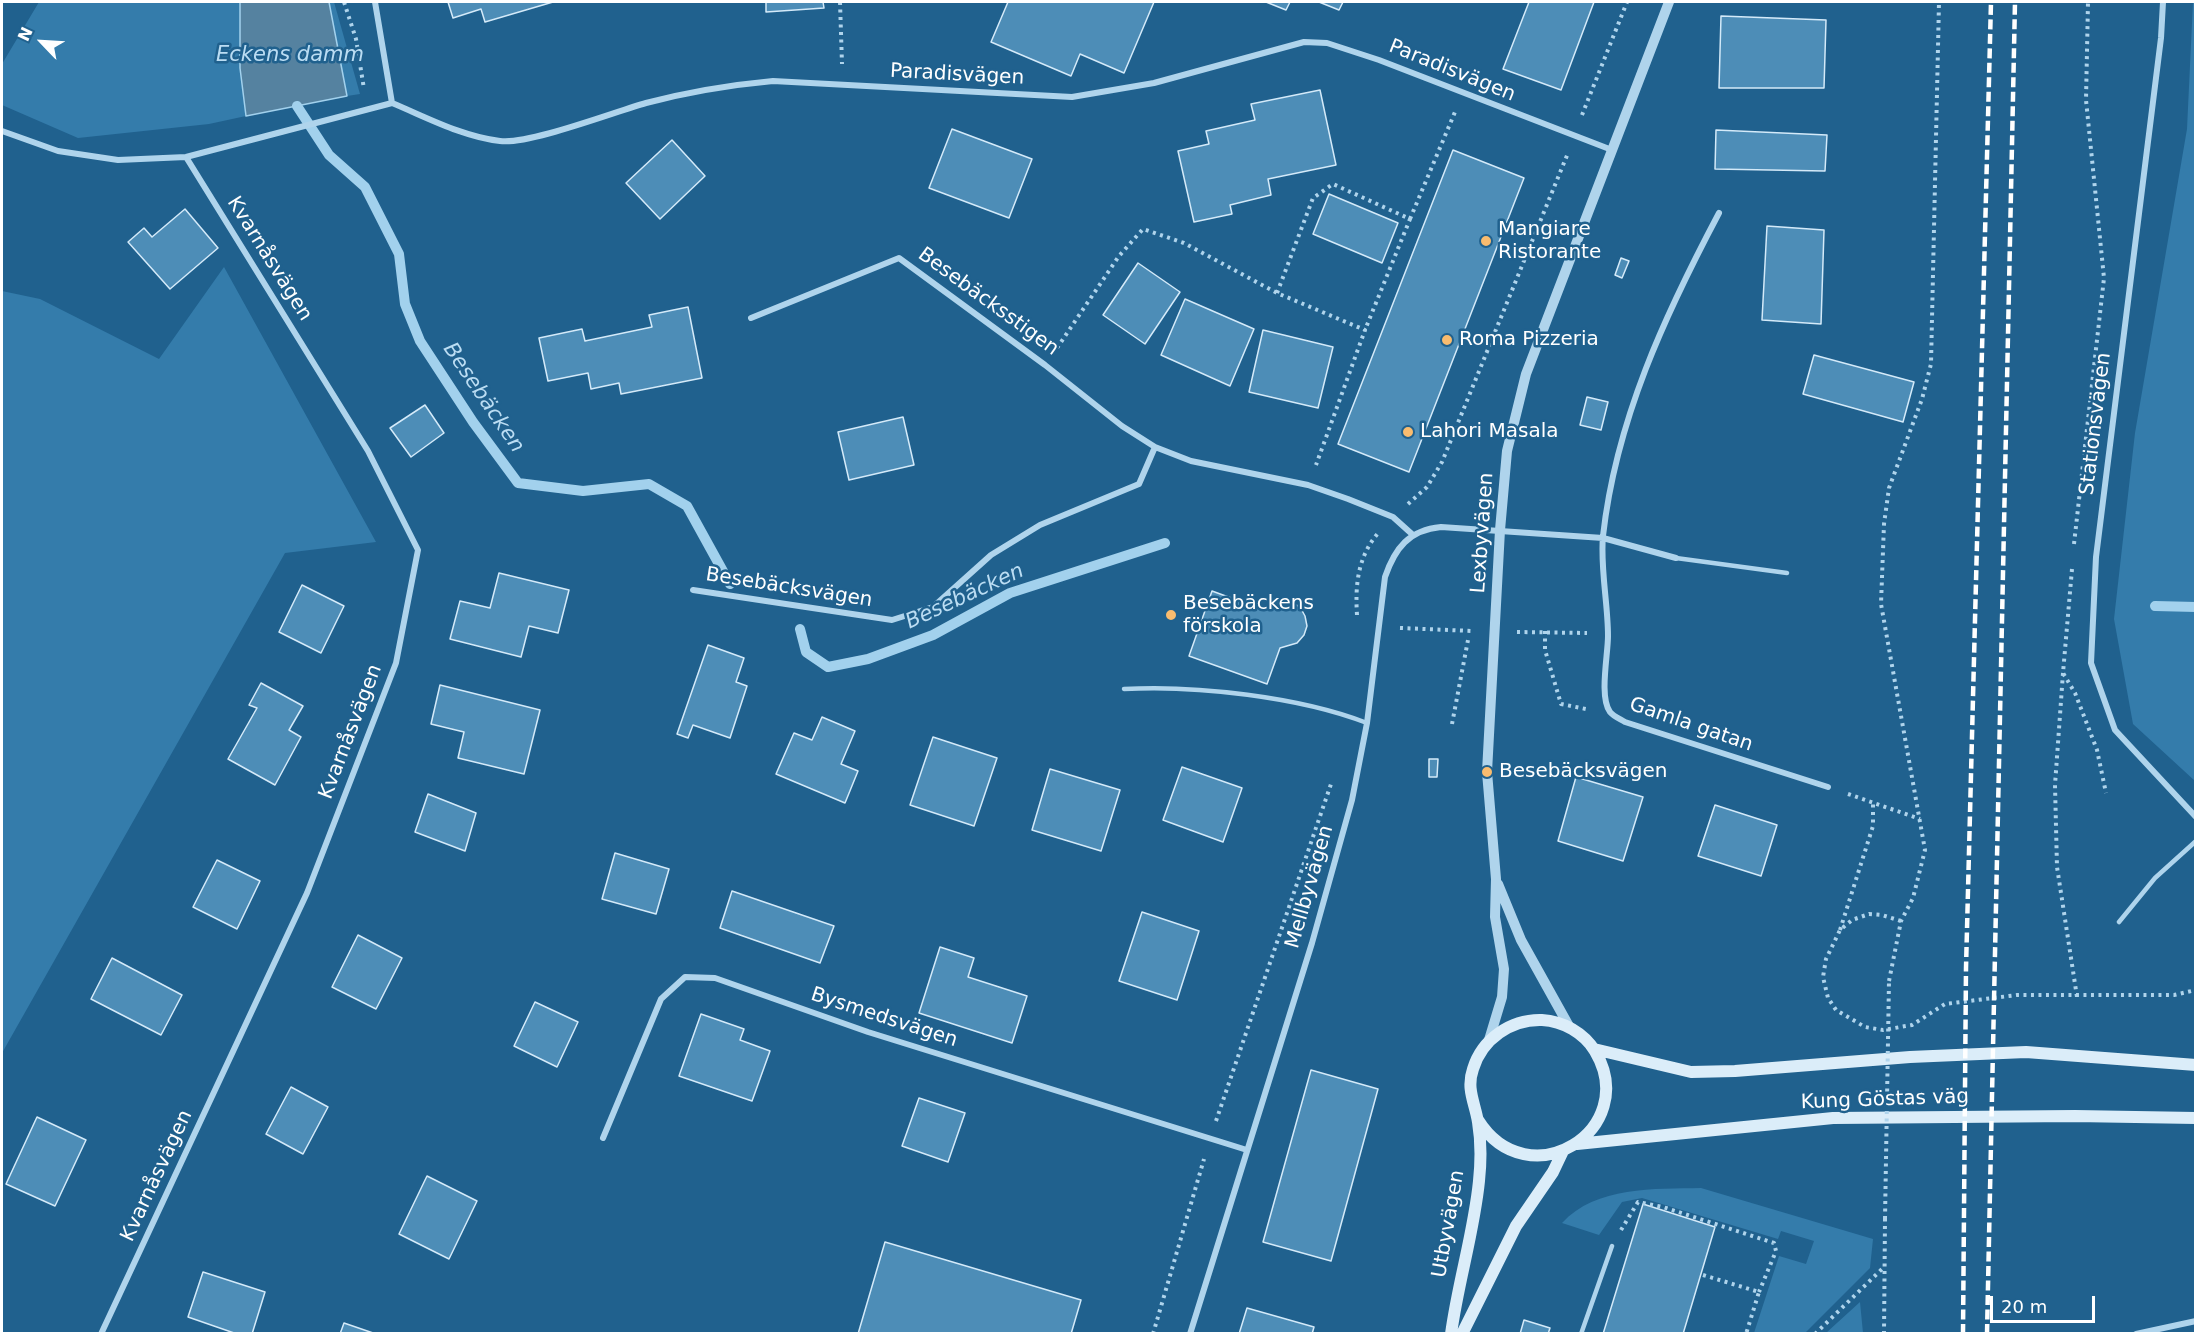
<!DOCTYPE html>
<html>
<head>
<meta charset="utf-8">
<style>
  body { margin:0 }
  #map { position:relative; width:2197px; height:1335px; overflow:hidden; background:#20618e; font-family:"DejaVu Sans",sans-serif }
  canvas { display:block }
  .frame { position:absolute; inset:0; border:3px solid #fff; pointer-events:none }
  .north { position:absolute; left:12px; top:12px; width:60px; height:60px; -webkit-text-stroke:4px #20618e; paint-order:stroke; rotate:295deg; font-size:16px; font-weight:700; line-height:24px; text-align:center; color:#fff }
  .north::after { content:''; display:block; margin:auto; width:21px; height:27px; background:#fff; clip-path:polygon(50% 0,100% 100%,50% 72%,0 100%) }
  .scale { position:absolute; left:1990px; top:1296px; width:105px; height:27px; box-sizing:border-box; border:3px solid #fff; border-top:0; padding-left:8px; font-size:18px; line-height:21px; white-space:nowrap; color:#fff; -webkit-text-stroke:4px #20618e; paint-order:stroke }
</style>
</head>
<body>
<div id="map">
<canvas width="2197" height="1335"></canvas>
<div class="frame"></div>
<div class="north">N</div>
<div class="scale">20 m</div>
</div>
<script>
const ctx = document.querySelector('canvas').getContext('2d');
ctx.lineJoin = 'round';
function paint(path, color) {
  ctx.fillStyle = color;
  ctx.fill(path, 'evenodd');
}
function trace(path, color, width, dash) {
  ctx.strokeStyle = color;
  ctx.lineWidth = width;
  ctx.lineCap = dash ? 'butt' : 'round';
  ctx.setLineDash(dash || []);
  ctx.stroke(path);
}
function write(font, color, halo, rows, align = 'center') {
  ctx.font = font + ' "DejaVu Sans",sans-serif';
  ctx.lineWidth = 5;
  ctx.setLineDash([]);
  ctx.textBaseline = 'middle';
  ctx.strokeStyle = halo;
  ctx.fillStyle = color;
  for (const [text, x, y, turn = 0] of rows) {
    ctx.save();
    ctx.translate(x, y);
    ctx.rotate((+turn || 0) * Math.PI / 180);
    ctx.textAlign = isNaN(turn) ? turn : align;
    if (halo) ctx.strokeText(text, 0, 0);
    ctx.fillText(text, 0, 0);
    ctx.restore();
  }
}
const green = new Path2D(`
  M39 2H240V68L246 116 209 124 78 138 2 105V64Z
  M329 2H334L360 94 347 96Z
  M2193 2H2196L2195 781 2133 724 2114 619 2135 433 2187 129Z
  M224 267 376 542 285 553 2 1053V291L40 299 159 359Z
  M1701 1188 1873 1239 1870 1268 1805 1333H1754L1779 1256 1806 1264 1814 1241 1781 1231 1778 1239 1642 1198 1622 1202 1599 1235 1562 1223C1596 1186 1655 1189 1701 1188Z
  M1860 1302 1863 1333H1826Z`);
const water = new Path2D(`
  M240 2H329L347 96 246 116 240 68Z`);
const stream = new Path2D(`
  M297 106 329 155 365 187 399 254 405 304 420 341 473 422 518 483 583 491 649 484 687 506 730 584
  M2155 606 2196 607
  M800 629 806 652 828 667 868 659 933 635 1010 593 1165 543`);
const building = new Path2D(`
  M448 2H553L485 22 481 9 453 18Z
  M766 2H823L824 8 766 12Z
  M1008 2H1154L1124 73 1080 54 1071 76 991 42Z
  M1266 2H1290L1286 10Z
  M1319 2H1343L1339 10Z
  M1529 2H1594L1561 90 1503 69Z
  M1721 16 1826 20 1824 88H1719Z
  M1320 90 1336 165 1268 179 1271 195 1230 205 1232 214 1194 222 1178 151 1209 144 1206 131 1255 120 1251 104Z
  M952 129 1032 159 1009 218 929 188Z
  M1716 130 1827 135 1825 171 1715 169Z
  M672 140 705 176 660 219 626 183Z
  M1453 150 1524 178 1409 472 1338 444Z
  M1329 194 1398 223 1382 263 1313 234Z
  M185 209 218 248 170 289 128 242 144 228 152 237Z
  M1767 226 1824 230 1821 324 1762 320Z
  M1621 258 1629 261 1622 278 1615 275Z
  M1138 263 1180 292 1145 344 1103 315Z
  M1185 299 1254 329 1230 386 1161 355Z
  M688 307 702 378 621 394 619 383 591 389 588 373 548 381 539 338 582 329 585 341 652 327 649 315Z
  M1263 330 1333 347 1318 408 1249 392Z
  M1814 355 1914 382 1903 422 1803 394Z
  M1587 397 1608 402 1601 430 1580 425Z
  M425 405 444 433 411 457 390 428Z
  M903 417 914 465 849 480 838 432Z
  M499 573 569 590 558 633 529 626 521 657 450 639 460 601 490 608Z
  M302 585 344 606 321 653 279 632Z
  M1212 591 1264 610 1272 603 1282 600 1291 602 1300 607 1305 616 1307 626 1304 635 1297 643 1280 648 1267 684 1189 656Z
  M708 645 744 658 736 682 747 686 730 738 693 725 688 738 677 734Z
  M261 683 303 706 289 730 301 737 275 785 228 759 257 708 249 705Z
  M440 685 540 710 524 774 458 758 464 732 431 724Z
  M822 717 855 731 841 764 858 771 845 803 776 774 794 733 812 740Z
  M933 737 997 758 974 826 910 805Z
  M1429 759H1438L1437 777H1429Z
  M1182 767 1242 788 1223 842 1163 820Z
  M1050 769 1120 790 1101 851 1032 830Z
  M1576 777 1643 797 1623 861 1558 841Z
  M428 794 476 813 465 851 415 832Z
  M1715 805 1777 825 1761 876 1698 856Z
  M615 853 669 869 656 914 602 899Z
  M217 860 260 881 237 929 193 907Z
  M732 891 834 926 820 963 720 928Z
  M1142 912 1199 931 1177 1000 1119 981Z
  M358 935 402 958 376 1009 332 987Z
  M940 947 974 958 968 977 1027 996 1012 1043 919 1013Z
  M112 958 182 995 161 1035 91 999Z
  M535 1002 578 1022 557 1067 514 1046Z
  M701 1014 744 1029 740 1040 770 1051 752 1101 679 1076Z
  M1311 1070 1378 1089 1331 1261 1263 1242Z
  M291 1087 328 1107 303 1154 266 1134Z
  M919 1098 965 1113 948 1162 902 1146Z
  M37 1117 86 1140 55 1206 6 1184Z
  M427 1176 477 1201 449 1259 399 1234Z
  M1643 1204 1715 1227 1683 1334H1603Z
  M885 1242 1081 1300 1071 1334H858Z
  M203 1272 265 1292 252 1334H237L188 1317Z
  M1247 1308 1314 1327 1312 1334H1239Z
  M1524 1320 1550 1328 1548 1334H1520Z
  M344 1323 376 1334H340Z`);
const path = new Path2D(`
  M344 2 356 39 364 89
  M840 2 842 64
  M1582 115 1627 2
  M1410 219 1455 112
  M1277 293 1313 198 1333 184 1410 219 1365 330
  M1057 348 1119 256 1143 229 1184 243 1277 293 1365 330 1316 465
  M1408 504 1427 487 1442 462 1568 153
  M2074 544 2104 278 2086 100 2088 2
  M2072 569 2063 673 2075 693 2097 750 2106 793
  M1357 615C1355 584 1358 556 1379 532
  M1400 628 1473 631
  M1545 631V650L1561 704 1586 709
  M1517 632 1587 633
  M2063 673 2055 785 2057 867 2077 997
  M1452 724 1468 640
  M1848 794 1920 819
  M1901 921 1882 915 1869 914 1852 920 1840 930 1826 959 1823 977 1828 998 1836 1010 1865 1027 1883 1030 1912 1025 1945 1004 2017 995H2174L2196 990
  M1840 930 1873 826V803
  M1889 981 1901 921 1913 898 1925 850 1881 604 1884 524 1889 488 1922 399 1931 364 1939 2
  M1216 1121 1331 784
  M1621 1230 1638 1202 1663 1207 1774 1243 1776 1251 1759 1292
  M1703 1275 1759 1292 1746 1334
  M1153 1334 1204 1159
  M1815 1334 1882 1269
  M1884 1334 1885 1219`);
const service = new Path2D(`
  M1676 558 1787 573
  M1124 689C1196 685 1300 697 1367 723
  M2119 922 2155 878 2196 841
  M1581 1334 1612 1246`);
const minor = new Path2D(`
  M375 2 392 103C426 117 463 137 500 141 528 145 614 112 646 103 688 92 730 85 773 81L1072 97 1154 83 1304 42 1327 43 1379 60 1612 150
  M2163 2 2161 38 2096 557 2091 663 2115 730 2196 817
  M2 131 58 151 118 160 186 157 392 103
  M1719 213C1665 315 1616 420 1603 536 1600 568 1608 603 1608 636 1608 655 1599 697 1610 712 1613 716 1620 719 1625 722L1828 787
  M751 318 899 258 1045 365 1122 426 1155 447
  M693 590 892 620 933 607 991 555 1040 525 1139 484 1155 447 1191 461 1308 485 1348 499 1393 517 1413 535
  M603 1138 661 999 685 977 715 978 868 1032 1247 1150
  M101 1334 307 893 396 663 418 550 368 451 186 157
  M1190 1334 1312 943 1352 800 1367 723 1385 577C1395 548 1409 530 1441 527L1603 538 1676 558
  M2136 1334 2196 1321`);
const tertiary = new Path2D(`
  M1498 884 1521 940 1570 1028
  M1489 1040 1502 997 1504 969 1495 917 1496 879 1487 772 1500 530 1507 451 1526 374 1669 2`);
const secondary = new Path2D(`
  M1594 1049 1691 1072 1735 1071 1910 1057 2026 1052 2196 1065
  M1577 1144 1833 1118 2075 1116 2196 1118
  M1451 1334C1458 1282 1474 1232 1479 1181 1481 1162 1481 1140 1478 1122 1475 1103 1466 1089 1473 1069 1482 1039 1511 1019 1542 1020 1563 1021 1584 1033 1595 1051 1642 1130 1528 1200 1478 1120
  M1462 1334 1516 1226 1553 1172 1563 1151`);
const rail = new Path2D(`
  M1963 1334 1966 968 1991 2
  M1987 1334 2015 2`);
const pathBridge = new Path2D(`
  M1885 1219 1889 981`);
const markers = [
  [1486,241,6,"#f9bc6f"],
  [1447,340,6,"#f9bc6f"],
  [1408,432,6,"#f9bc6f"],
  [1171,615,6,"#f9bc6f"],
  [1487,772,6,"#f9bc6f"]
];
const streetNames = [
  ["Paradisvägen",1452,71,22],
  ["Paradisvägen",957,75,3],
  ["Kvarnåsvägen",269,259,58],
  ["Besebäcksstigen",988,302,36],
  ["Stationsvägen",2096,424,-83],
  ["Lexbyvägen",1483,533,-86],
  ["Besebäcksvägen",789,588,9],
  ["Gamla gatan",1691,725,19],
  ["Kvarnåsvägen",351,732,-69],
  ["Mellbyvägen",1310,887,-74],
  ["Bysmedsvägen",884,1018,18],
  ["Kung Göstas väg",1885,1100,-2],
  ["Kvarnåsvägen",157,1176,-65],
  ["Utbyvägen",1449,1224,-80]
];
const poiNames = [
  ["Mangiare",1498,230],
  ["Ristorante",1498,253],
  ["Roma Pizzeria",1459,340],
  ["Lahori Masala",1420,432],
  ["Besebäckens",1183,604],
  ["förskola",1183,627],
  ["Besebäcksvägen",1499,772]
];
const waterNames = [
  ["Eckens damm",290,56],
  ["Besebäcken",483,398,56],
  ["Besebäcken",965,597,-25]
];
paint(green, '#347cab');
paint(water, '#5582a0');
trace(water, '#a2d1ed', 1.5);
trace(stream, '#a2d1ed', 10);
paint(building, '#4d8db7');
trace(building, '#d4eaf9', 1.5);
trace(path, '#afd4ec', 4, [3, 4.5]);
trace(service, '#afd4ec', 4.5);
trace(minor, '#afd4ec', 6);
trace(tertiary, '#afd4ec', 10);
trace(secondary, '#dbedf9', 12);
trace(rail, '#fff', 4.5, [10, 4.5]);
trace(pathBridge, '#afd4ec', 4, [3, 4.5]);
for (const [x, y, r, color] of markers) {
  const dot = new Path2D();
  dot.arc(x, y, r, 0, 2 * Math.PI);
  ctx.fillStyle = color;
  ctx.fill(dot);
  trace(dot, '#20618e', 2);
}
write('20px', '#fff', '#20618e', streetNames);
write('20px', '#fff', '#20618e', poiNames, 'left');
write('italic 21px', '#bbddf3', '#20618e', waterNames);
</script>
</body>
</html>
